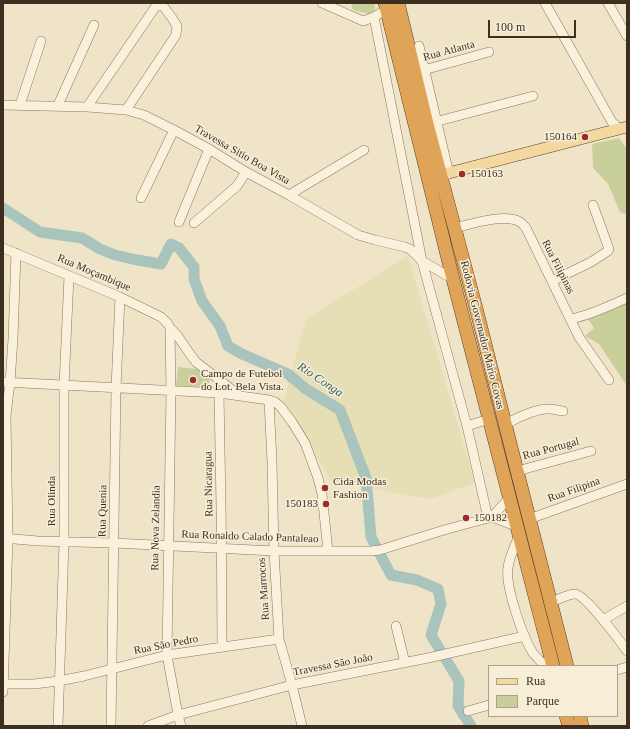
<!DOCTYPE html>
<html>
<head>
<meta charset="utf-8">
<style>
  body { margin:0 }
  #map { position:relative; width:630px; height:729px; overflow:hidden; background:#f0e4c8; font-family:Georgia,serif }
  canvas { display:block }
  .frame { position:absolute; inset:0; border:4px solid #3d2e20; pointer-events:none }
  .legend { position:absolute; left:488px; top:665px; width:130px; height:52px; box-sizing:border-box; background:#f7eed8; border:1px solid #ada18e; margin:0; padding:5px 7px; list-style:none; font-size:12px; color:#3d2e20 }
  .legend li { display:flex; align-items:center; gap:8px; height:20px }
  .legend b { width:20px; border:1px solid #ada18e }
  .scale { position:absolute; left:488px; top:20px; width:88px; height:18px; box-sizing:border-box; border:2px solid #3d2e20; border-top:0; padding-left:5px; font-size:12px; line-height:14px; white-space:nowrap; color:#3d2e20; -webkit-text-stroke:3px #f7eed8; paint-order:stroke }
</style>
</head>
<body>
<div id="map">
<canvas width="630" height="729"></canvas>
<div class="frame"></div>
<ul class="legend">
<li><b style="height:5px;background:#f3d9a0"></b>Rua</li>
<li><b style="height:11px;background:#c9cf9b"></b>Parque</li>
</ul>
<div class="scale">100 m</div>
</div>
<script>
const ctx = document.querySelector('canvas').getContext('2d');
ctx.lineJoin = 'round';
function paint(path, color) {
  ctx.fillStyle = color;
  ctx.fill(path, 'evenodd');
}
function trace(path, color, width, dash) {
  ctx.strokeStyle = color;
  ctx.lineWidth = width;
  ctx.lineCap = dash ? 'butt' : 'round';
  ctx.setLineDash(dash || []);
  ctx.stroke(path);
}
function write(font, color, halo, rows, align = 'center') {
  ctx.font = font + ' Georgia,serif';
  ctx.lineWidth = 3;
  ctx.setLineDash([]);
  ctx.textBaseline = 'middle';
  ctx.strokeStyle = halo;
  ctx.fillStyle = color;
  for (const [text, x, y, turn = 0] of rows) {
    ctx.save();
    ctx.translate(x, y);
    ctx.rotate((+turn || 0) * Math.PI / 180);
    ctx.textAlign = isNaN(turn) ? turn : align;
    if (halo) ctx.strokeText(text, 0, 0);
    ctx.fillText(text, 0, 0);
    ctx.restore();
  }
}
const farmland = new Path2D(`
  M408 256 475 483 430 499 331 481 283 403 306 319Z`);
const green = new Path2D(`
  M351 3H374L375 10 369 14 353 10Z
  M619 138 627 149V215L620 212 608 184 593 168 592 144Z
  M627 303V386L599 344 585 336 594 328 585 315Z
  M178 367 206 370 211 374 208 387 176 386Z`);
const river = new Path2D(`
  M3 208 40 232 82 238 100 249 115 255 137 260 161 264 171 244 179 248 194 267V279L202 301 220 326 228 346 242 354 288 374 306 389 340 410 366 478 371 537 391 575 417 580 438 589 441 604 431 635 459 681 458 706 471 726`);
const minor = new Path2D(`
  M322 3 363 21 374 17 387 9
  M545 3 612 122 619 129
  M608 3 627 36
  M374 17 422 261 467 426 488 518
  M419 46 449 174
  M420 71 489 52
  M3 105 87 107 126 110 144 115 174 130 209 149 246 172 289 195 358 235 375 240 405 247 410 249 422 261 453 279
  M20 105 41 41
  M58 105 94 25
  M87 107 156 6 161 5 163 6 172 18 177 26 176 35 126 110
  M431 123 533 96
  M289 195 364 150
  M141 198 174 130
  M179 222 209 149
  M194 223 237 186 246 172
  M455 228C471 224 505 213 520 222 522 223 524 226 526 228L579 337 609 380
  M3 248 120 297 161 317 168 324 170 328 177 335 190 354 196 362 239 395
  M552 281 591 262 608 251 609 249 593 205
  M571 319C591 315 609 306 627 298
  M170 328 171 391 167 655 178 715 181 726
  M3 382 219 393 269 400 272 462 274 551 279 639 292 685 302 726
  M219 393C221 478 222 562 222 647
  M269 400 275 402 280 406 292 422 305 443 318 478 322 494 328 551
  M505 424C518 418 536 408 550 409 555 409 559 411 563 411
  M467 426 489 419
  M517 471 591 451
  M492 517 509 498
  M492 517 516 526
  M529 519 627 484
  M519 536C515 546 509 557 508 568 505 586 523 638 533 653 537 658 541 662 546 666
  M3 538 38 541 114 543 274 551H371L380 550 444 530 492 517
  M551 602C557 600 568 594 575 594 585 594 620 641 627 651
  M603 620 627 606
  M396 626 405 663
  M617 670 627 667
  M3 684H34L59 681 84 676 167 655 279 639
  M3 692 8 538 6 416 10 382 13 339 16 253
  M468 711 489 705
  M58 726 64 542V386L69 276
  M111 726 116 388 120 297
  M148 726 178 715 292 685 428 658 525 636`);
const major = new Path2D(`
  M441 175 619 129 627 127`);
const highway = new Path2D(`
  M385 3 453 279 553 666
  M398 3 427 124 477 312 515 463 567 666
  M566 716 569 726
  M580 716 582 726`);
const markers = [
  [585,137,4,"#9e2a2b"],
  [462,174,4,"#9e2a2b"],
  [193,380,4,"#9e2a2b"],
  [325,488,4,"#9e2a2b"],
  [326,504,4,"#9e2a2b"],
  [466,518,4,"#9e2a2b"]
];
const streetNames = [
  ["Rua Atlanta",449,51,-15],
  ["Travessa Sitio Boa Vista",242,155,30],
  ["Rua Filipinas",558,267,63],
  ["Rua Moçambique",94,273,23],
  ["Rodovia Governador Mário Covas",482,335,76],
  ["Rua Portugal",551,449,-15],
  ["Rua Nicaragua",209,484,-91],
  ["Rua Filipina",574,490,-20],
  ["Rua Olinda",52,501,-90],
  ["Rua Quenia",103,511,-89],
  ["Rua Nova Zelandia",156,528,-89],
  ["Rua Ronaldo Calado Pantaleao",250,537,2],
  ["Rua Marrocos",264,589,-94],
  ["Rua São Pedro",166,645,-11],
  ["Travessa São João",333,665,-11]
];
const poiNames = [
  ["150164",577,137,"right"],
  ["150163",470,174],
  ["Campo de Futebol",201,374],
  ["do Lot. Bela Vista.",201,387],
  ["Cida Modas",333,482],
  ["Fashion",333,495],
  ["150183",318,504,"right"],
  ["150182",474,518]
];
const waterNames = [
  ["Rio Conga",320,380,34]
];
paint(farmland, '#e6deb5');
paint(green, '#c9cf9b');
trace(river, '#a9c4bc', 11);
trace(minor, '#8d765c', 10);
trace(major, '#5b4430', 12);
trace(highway, '#5b4430', 14);
trace(minor, '#faf1dc', 9);
trace(major, '#f3d9a0', 11);
trace(highway, '#e0a458', 13);
for (const [x, y, r, color] of markers) {
  const dot = new Path2D();
  dot.arc(x, y, r, 0, 2 * Math.PI);
  ctx.fillStyle = color;
  ctx.fill(dot);
  trace(dot, '#f7eed8', 1.5);
}
write('11px', '#3d2e20', '#f7eed8', streetNames);
write('11px', '#3d2e20', '#f7eed8', poiNames, 'left');
write('italic 12px', '#2f5d5a', '#f7eed8', waterNames);
</script>
</body>
</html>
